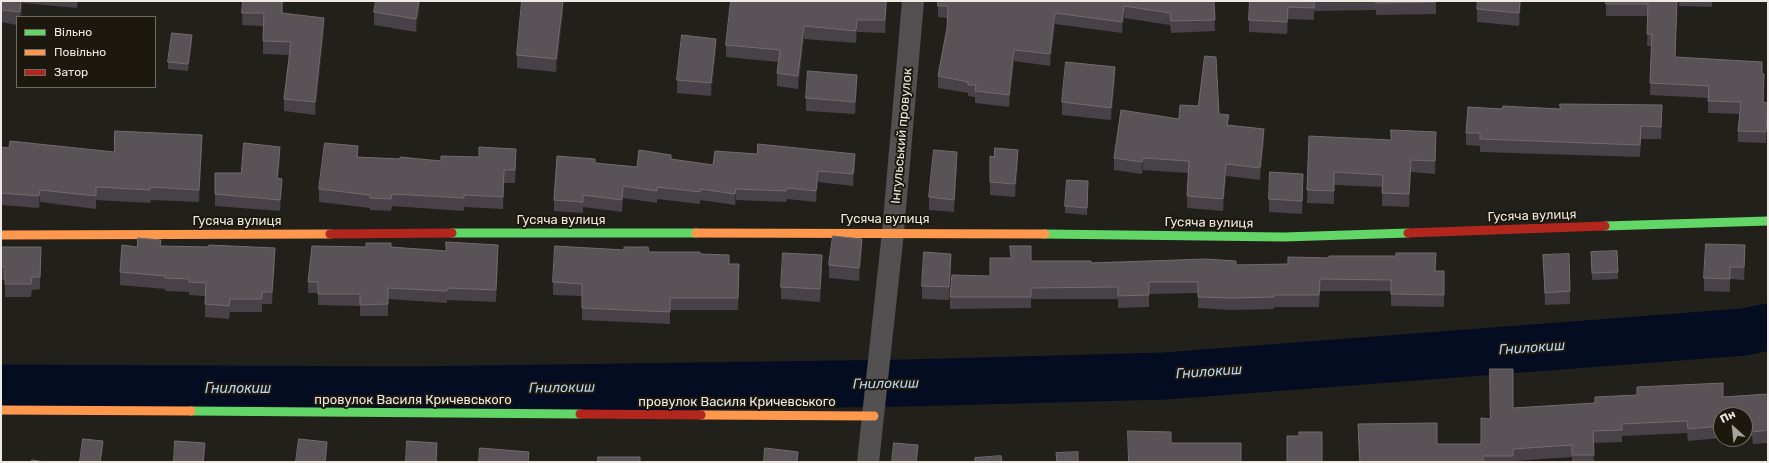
<!DOCTYPE html>
<html>
<head>
<meta charset="utf-8">
<style>
  body { margin:0 }
  #map { position:relative; width:1769px; height:463px; overflow:hidden; background:#22201a; font-family:Rubik,sans-serif }
  canvas { display:block }
  .frame { position:absolute; inset:0; border:2px solid #eeeae3; pointer-events:none }
  .legend { position:absolute; left:16px; top:16px; width:140px; height:72px; box-sizing:border-box; background:#1d180d; border:1px solid #716c63; margin:0; padding:5px 7px; list-style:none; font-size:12px; color:#eeeae3 }
  .legend li { display:flex; align-items:center; gap:8px; height:20px }
  .legend b { width:20px; border:1px solid #716c63 }
  .north { position:absolute; left:1713px; top:407px; width:40px; height:40px; box-sizing:border-box; background:#1d180d; border:1px solid #716c63; border-radius:50%; rotate:333deg; font-size:11px; font-weight:700; line-height:16px; text-align:center; color:#eeeae3 }
  .north::after { content:''; display:block; margin:auto; width:14px; height:18px; background:#a7a39d; clip-path:polygon(50% 0,100% 100%,50% 72%,0 100%) }
</style>
</head>
<body>
<div id="map">
<canvas width="1769" height="463"></canvas>
<div class="frame"></div>
<ul class="legend">
<li><b style="height:5px;background:#63d668"></b>Вільно</li>
<li><b style="height:5px;background:#ff974d"></b>Повільно</li>
<li><b style="height:5px;background:#b3261e"></b>Затор</li>
</ul>
<div class="north">Пн</div>
</div>
<script>
const ctx = document.querySelector('canvas').getContext('2d');
ctx.lineJoin = 'round';
function trace(path, color, width, dash) {
  ctx.strokeStyle = color;
  ctx.lineWidth = width;
  ctx.lineCap = dash ? 'butt' : 'round';
  ctx.setLineDash(dash || []);
  ctx.stroke(path);
}
function paint(path, color) {
  ctx.fillStyle = color;
  ctx.fill(path, 'evenodd');
}
function write(font, color, halo, rows, align = 'center') {
  ctx.font = font + ' Rubik,sans-serif';
  ctx.lineWidth = 4;
  ctx.setLineDash([]);
  ctx.textBaseline = 'middle';
  ctx.strokeStyle = halo;
  ctx.fillStyle = color;
  for (const [text, x, y, turn = 0] of rows) {
    ctx.save();
    ctx.translate(x, y);
    ctx.rotate((+turn || 0) * Math.PI / 180);
    ctx.textAlign = isNaN(turn) ? turn : align;
    if (halo) ctx.strokeText(text, 0, 0);
    ctx.fillText(text, 0, 0);
    ctx.restore();
  }
}
const river = new Path2D(`
  M1 388 410 390 908 383 1165 376 1744 332 1768 327`);
const street = new Path2D(`
  M868 462 893 232 913 1`);
const fast = new Path2D(`
  M1605 226 1768 221
  M452 233H696
  M1045 234 1284 237 1408 233
  M191 411 580 414`);
const slow = new Path2D(`
  M696 233 1045 234
  M1 235 330 234
  M1 410 191 411
  M701 415 874 416`);
const jam = new Path2D(`
  M1408 233 1605 226
  M330 234 452 233
  M580 414 701 415`);
const wall = new Path2D(`
  M1 1H78L77 8 23 3 21 17H17V25L1 22Z
  M243 1H283L282 13 324 31 315 115 284 111V99L289 55 263 54V26L242 25Z
  M420 1V5L416 32 374 25V12Z
  M887 1 885 33 857 32 856 43 804 39 798 89 777 86V73L779 62 726 57V45Z
  M1214 1 1215 31 1171 33 1170 25 1124 18 1122 33 1055 24 1050 66 1014 61 1009 107 975 103V97L968 96V93L938 88V76L947 28V18L938 17V6Z
  M1250 1H1436V14L1376 15V10L1314 11V20L1288 19 1287 34 1249 32V20Z
  M1521 1 1519 26 1477 22V9Z
  M1606 1H1677L1675 57 1762 74 1764 86 1763 102 1768 103V117L1766 143 1738 142V131L1740 114 1708 113V98L1650 95 1651 46H1647L1648 16H1606Z
  M1679 1H1712V7L1679 6Z
  M563 14 556 72 517 68V55Z
  M192 42 188 71 168 69V62Z
  M716 51 711 96 677 93V80Z
  M1115 80 1111 120 1062 115V102Z
  M857 87 855 114 806 111V98Z
  M1219 114 1229 125 1264 141 1260 180 1226 176 1223 211 1187 208 1188 173 1143 170 1142 174 1114 170V158L1179 119Z
  M1662 118 1661 139H1641L1640 157 1480 152V146L1466 145V133Z
  M1309 136 1436 145 1435 174 1411 172 1409 207 1382 206V187L1334 185V204L1307 203Z
  M1 147 9 148 114 152 202 147 199 202 151 200 150 203 96 200V209L40 202 39 208 1 205Z
  M990 156 1018 163 1015 197 990 195Z
  M358 157 441 161 516 162 515 183H504L503 209 464 207V211L392 206 391 211 370 210V208L319 202V189Z
  M280 158 278 178 282 190 280 211 215 206V173H241Z
  M671 159 713 165H855L853 186 818 182 816 202 787 199 786 202 736 200 735 205 700 200V204L657 199V203L623 198 622 212 583 207V213L554 211V200L595 163 637 167Z
  M957 165 954 212 929 210V197Z
  M1303 187 1302 214 1269 212V199Z
  M1088 188 1087 215 1065 213V206Z
  M161 246 275 261 272 304H262V312H230L229 319 205 317V296L189 295V292L165 291V289L120 285V272L137 247Z
  M1 247H41L40 289 32 290 31 297H5V280H1Z
  M391 247 498 257 496 302 447 300V303L388 299V316H360V306L318 305V293H308V282Z
  M649 252 700 254 729 264 739 276 738 310H670V324L582 320V296L553 295V282Z
  M862 252 859 281 829 278V265Z
  M1591 252 1618 272V279L1592 280Z
  M1543 255 1570 291V304L1545 305Z
  M1745 258 1744 280 1730 279V292L1704 291V278Z
  M1031 261 1444 271V307L1391 306V291H1320L1319 307H1274V309L1232 310 1198 308V293L1149 294V307L1118 308V299H1031V308L950 309V297L990 276Z
  M951 267 949 300 922 299V286Z
  M822 268 820 302 781 299V287Z
  M1768 394V443L1753 444 1752 436 1745 437V415H1721V438L1688 441 1687 433 1622 436V442L1593 443 1594 462H1572V457L1513 461V462H1359L1358 436V424L1437 444H1481L1490 419 1513 408 1723 397Z`);
const shadedWall = new Path2D(`
  M21 1H23V3L21 17H20Z
  M419 1H420V5L416 32V19Z
  M563 1V14L556 72V59Z
  M886 1H887L885 33V20Z
  M1520 1H1521L1519 26V13Z
  M1124 6V18L1122 33V22Z
  M1288 7V19L1287 34V22Z
  M1055 13V24L1050 66V54Z
  M324 18V31L315 115V102Z
  M857 20V32L856 43V31Z
  M804 26V39L798 89V76Z
  M192 35V42L188 71V64Z
  M716 39V51L711 96V83Z
  M1014 50V61L1009 107V95Z
  M1115 67V80L1111 120V108Z
  M857 75V87L855 114V102Z
  M1662 105V118L1661 139V127Z
  M1768 105V117L1766 143V132Z
  M1264 129V141L1260 180V168Z
  M1436 132V145L1435 174V161Z
  M202 135V147L199 202V190Z
  M280 147V158L277 189V178Z
  M516 149V162L515 183V170Z
  M1018 150V163L1015 197V184Z
  M957 152V165L954 212V200Z
  M855 154V165L853 186V174Z
  M1143 158V170L1142 174V162Z
  M1411 160V172L1409 207V194Z
  M1226 164V176L1223 211V199Z
  M504 170V183L503 209V197Z
  M818 171V182L816 202V191Z
  M1303 174V187L1302 214V201Z
  M282 179V190L280 211V200Z
  M623 186V198L622 212V200Z
  M736 189V200L735 205V194Z
  M40 190V202L39 208V196Z
  M862 239V252L859 281V268Z
  M498 245V257L496 302V290Z
  M1745 245V258L1744 280V267Z
  M275 248V261L272 304V292Z
  M951 254V267L949 300V287Z
  M822 255V268L820 302V289Z
  M103 441V448L101 462H100Z
  M327 442V455L326 462H325Z
  M205 443V456L204 462H203Z
  M437 443V462H436Z
  M918 445V456L917 462H916Z`);
const building = new Path2D(`
  M1 1H21L20 12 1 10Z
  M243 1H282V13L324 18 315 102 284 99 291 42 263 41 264 13H242Z
  M376 1H419L416 19 374 12Z
  M522 1H563L556 59 517 55Z
  M731 1H886L885 20H857L856 31 804 26 798 76 777 73 780 50 726 45Z
  M938 1H1214L1215 20 1171 21 1170 13 1124 6 1122 22 1055 13 1050 54 1014 50 1009 95 975 91 976 85H968V82L938 76 947 28 948 6H938Z
  M1250 1H1314V8L1288 7 1287 22 1249 20Z
  M1376 1H1436V2L1376 3Z
  M1478 1H1520L1519 13 1477 9Z
  M1606 1H1677L1675 57 1762 62V74H1764L1763 102 1768 103 1766 132 1738 131 1741 102 1708 101 1709 86 1650 83 1652 34H1647L1648 4H1606Z
  M172 33 192 35 188 64 168 62Z
  M682 35 716 39 711 83 677 80Z
  M1205 56 1216 57 1219 114 1229 115 1227 125 1264 129 1260 168 1226 164 1223 199 1187 196 1189 161 1143 158 1142 162 1114 158 1121 110 1179 119 1180 105 1198 106Z
  M1066 62 1115 67 1111 108 1062 102Z
  M808 71 857 75 855 102 806 98Z
  M1560 104 1662 105 1661 127 1641 126 1640 145 1480 139V133H1466L1468 107 1502 109 1503 106 1560 109Z
  M1391 130 1436 132 1435 161 1411 160 1409 194 1382 193 1383 175 1334 172V191L1307 190 1309 136 1391 140Z
  M115 131 202 135 199 190 151 187 150 190 96 187V196L40 190 39 196 1 193V147L9 148 10 141 114 152Z
  M244 143 280 147 277 178 282 179 280 200 215 194V173H241Z
  M325 143 358 146 357 157 400 159V157L441 161V156L479 157V147L516 149 515 170H504L503 197 464 195V198L392 194 391 199 370 198V195L319 189Z
  M758 144 855 154 853 174 818 171 816 191 787 188 786 191 736 189 735 194 700 189V192L657 187V191L623 186 622 200 583 195V202L554 200 557 156 595 159V163L637 167 639 150 671 155V159L713 165 715 151 757 154Z
  M995 148 1018 150 1015 184 990 182V156L994 157Z
  M934 150 957 152 954 200 929 197Z
  M1270 172 1303 174 1302 201 1269 199Z
  M1067 180 1088 181 1087 208 1065 206Z
  M833 236 862 239 859 268 829 265Z
  M138 238 161 240 160 246 208 247 209 245 275 248 272 292H262V299H230L229 306 205 304 206 283 189 282V279L165 278V276L120 272 122 245 137 247Z
  M446 242 498 245 496 290 447 288V291L388 288V304L360 305V294H318V282H308L312 246 366 247V243H391V247L446 251Z
  M1706 244 1745 245 1744 267H1730V279L1704 278Z
  M555 246 624 250V247H648L649 252H700V254L729 255V264H739L738 298H670V312L582 308V284L553 282Z
  M1010 246H1031V261H1091V263L1205 259 1236 261V265L1288 264V257L1329 258V256H1396V253H1436L1435 271H1444V295L1391 294V280L1320 279 1319 295H1274V297L1232 298 1198 297V282H1149V295L1118 296V287L1031 288V297H950L952 275 990 276V258H1011Z
  M1 247H41L40 277H32L31 284H5V267H1Z
  M1617 251 1618 272 1592 273 1591 252Z
  M924 252 951 254 949 287 922 286Z
  M783 253 822 255 820 289 781 287Z
  M1569 254 1570 291 1545 293 1543 255Z
  M1490 369H1513V408L1595 403V397L1637 395V387L1723 383V397L1768 394V430L1753 432 1752 424 1745 425V415H1721V426L1688 429 1687 421 1622 424V430L1593 431 1594 455H1572V445L1513 449V456H1483V462H1360L1358 424 1437 423V444H1481V418L1490 419Z
  M1128 431 1171 432V443H1241V462H1129Z
  M1299 432H1322V462H1287V436H1299Z
  M83 439 103 441 100 462H80Z
  M299 439 327 442 325 462H296Z
  M175 441 205 443 203 462H174Z
  M407 441 437 443 436 462H406Z
  M894 443 918 445 916 462H892Z
  M480 448 529 452 528 462H479Z
  M765 448 798 452 797 462H764Z
  M1078 452V462H1057L1056 453Z
  M1001 456 1002 462H975V458Z
  M598 457H640V462H598Z
  M32 460 45 462H32Z`);
const streetNames = [
  ["Інгульський провулок",902,136,-85],
  ["Гусяча вулиця",1532,216,-2],
  ["Гусяча вулиця",885,219],
  ["Гусяча вулиця",561,220],
  ["Гусяча вулиця",237,221],
  ["Гусяча вулиця",1209,223,1],
  ["провулок Василя Кричевського",413,400],
  ["провулок Василя Кричевського",737,402]
];
const waterNames = [
  ["Гнилокиш",1532,348,-4],
  ["Гнилокиш",1209,372,-4],
  ["Гнилокиш",886,384,-1],
  ["Гнилокиш",562,388,-1],
  ["Гнилокиш",238,389]
];
trace(river, '#030c21', 47);
trace(street, '#525050', 22);
trace(fast, '#63d668', 9);
trace(slow, '#ff974d', 9);
trace(jam, '#b3261e', 9);
paint(wall, '#484148');
paint(shadedWall, '#312c2e');
paint(building, '#595358');
trace(building, '#716b6e', 1);
write('13px', '#eeeae3', '#1d180d', streetNames);
write('italic 14px', '#b9d5f3', '#1d180d', waterNames);
</script>
</body>
</html>
